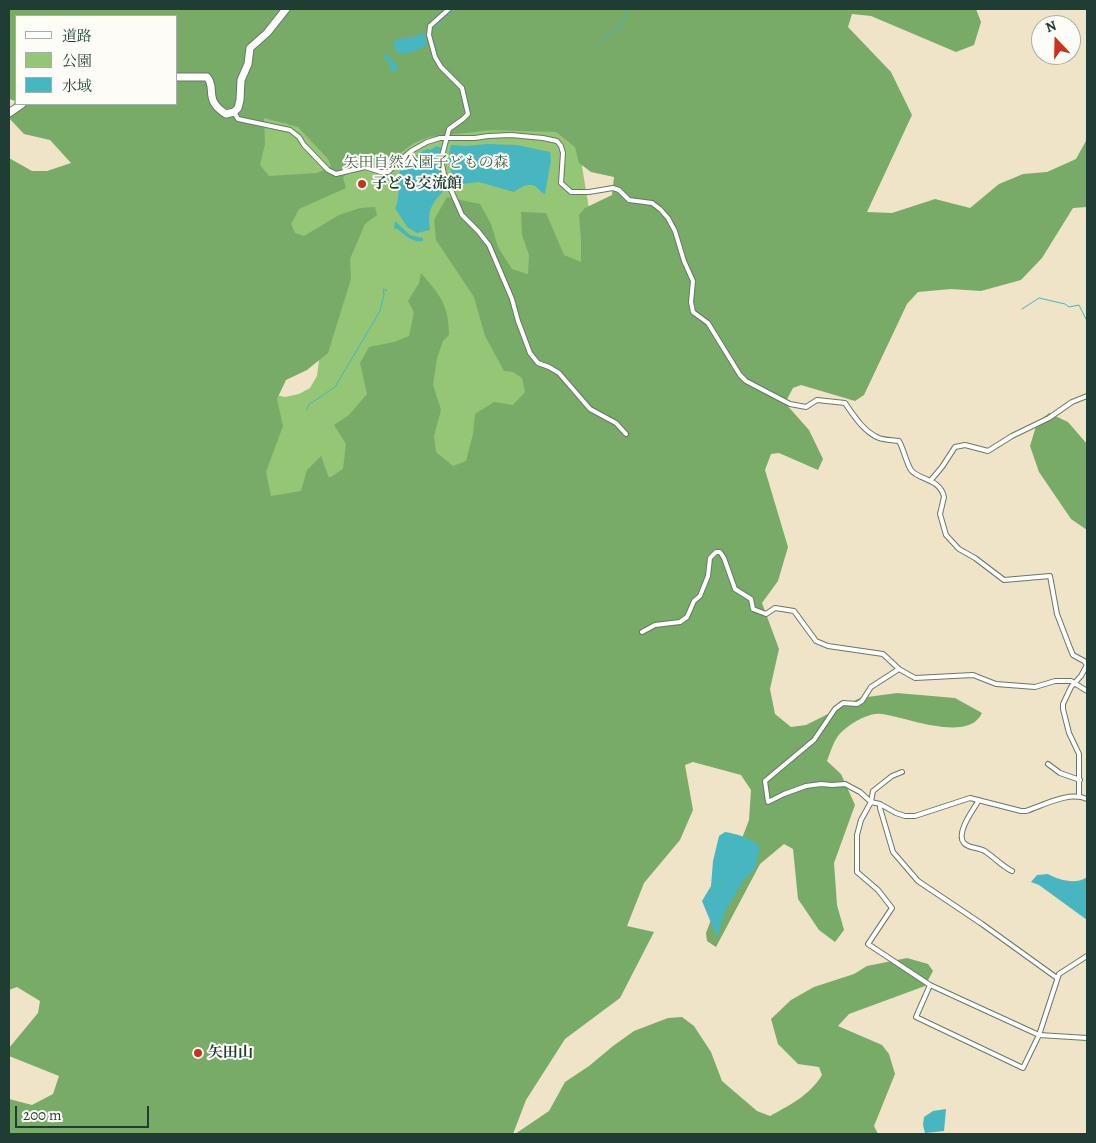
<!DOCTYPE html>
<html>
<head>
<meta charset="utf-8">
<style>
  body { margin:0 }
  #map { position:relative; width:1096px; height:1143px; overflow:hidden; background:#efe4c7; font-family:Alegreya,"Noto Serif JP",serif }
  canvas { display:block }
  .frame { position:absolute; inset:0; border:10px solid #1f3d34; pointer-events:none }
  .legend { position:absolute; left:15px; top:15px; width:162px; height:90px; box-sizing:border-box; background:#fdfcf7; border:1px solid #a4b0a9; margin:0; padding:6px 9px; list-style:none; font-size:15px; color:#1f3d34 }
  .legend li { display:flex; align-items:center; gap:10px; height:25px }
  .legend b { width:25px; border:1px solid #a4b0a9 }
  .north { position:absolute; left:1031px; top:15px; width:50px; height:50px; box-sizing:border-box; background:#fdfcf7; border:1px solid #a4b0a9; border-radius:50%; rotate:339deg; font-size:14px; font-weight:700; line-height:20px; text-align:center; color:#1f3d34 }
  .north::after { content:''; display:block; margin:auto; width:18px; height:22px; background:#c8321e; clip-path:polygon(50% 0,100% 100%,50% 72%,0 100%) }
  .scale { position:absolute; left:15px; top:1106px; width:134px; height:22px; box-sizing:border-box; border:2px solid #1f3d34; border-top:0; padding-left:6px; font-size:15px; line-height:18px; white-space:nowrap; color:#1f3d34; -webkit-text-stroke:4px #fdfcf7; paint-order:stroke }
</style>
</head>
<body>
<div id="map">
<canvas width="1096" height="1143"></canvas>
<div class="frame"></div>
<ul class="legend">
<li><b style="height:6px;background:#fff"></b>道路</li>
<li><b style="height:14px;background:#95c676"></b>公園</li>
<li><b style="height:14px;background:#47b6c1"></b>水域</li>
</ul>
<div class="north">N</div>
<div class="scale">200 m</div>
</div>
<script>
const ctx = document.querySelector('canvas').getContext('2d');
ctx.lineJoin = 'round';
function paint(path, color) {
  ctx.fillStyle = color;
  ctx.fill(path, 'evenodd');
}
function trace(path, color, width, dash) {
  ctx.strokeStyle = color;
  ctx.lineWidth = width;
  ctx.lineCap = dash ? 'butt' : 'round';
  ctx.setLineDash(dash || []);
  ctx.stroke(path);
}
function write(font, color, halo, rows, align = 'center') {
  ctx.font = font + ' Alegreya,"Noto Serif JP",serif';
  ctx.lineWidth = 4;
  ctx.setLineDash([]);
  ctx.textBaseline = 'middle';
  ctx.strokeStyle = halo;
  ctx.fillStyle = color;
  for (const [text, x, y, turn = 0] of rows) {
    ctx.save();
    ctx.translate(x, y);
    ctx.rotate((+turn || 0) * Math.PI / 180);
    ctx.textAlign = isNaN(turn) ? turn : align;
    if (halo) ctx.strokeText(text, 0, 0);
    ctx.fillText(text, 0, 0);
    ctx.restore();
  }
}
const green = new Path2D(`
  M249 97 575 124 592 227 555 366 397 558 170 451 222 383 285 397 299 394 310 388 317 376 323 329 259 173Z`);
const forest = new Path2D(`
  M9 9H976L981 22 974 45 956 52 871 16 852 14 848 27 891 72 912 115 867 212 892 213 935 199 970 208 999 184 1023 174 1047 172 1076 159 1087 139V207L1073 208 1042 258 1021 280 981 291 951 289 918 292 907 304 864 395 855 401 801 385 793 388 785 403 809 430 823 459 818 470 779 453 771 454 765 470 788 547 778 581 762 603 779 649 770 689 775 714 791 727 806 725 860 698 897 693 955 698 982 713C968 744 904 716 881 714 868 712 846 726 838 736 833 743 830 753 827 761L841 774 855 805 834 863 837 905 844 930 835 942 819 930 798 899 793 849 784 844 760 864 716 947 707 941 706 933 749 820 751 790 741 775 693 762 685 765 693 810 680 840 644 883 627 926 654 932 620 998 565 1039 526 1100 513 1134H9V1099L32 1105 53 1094 59 1076 9 1056V1048L38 1013 40 1001 17 987 9 990V158L32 171H47L71 163 50 140 24 134 9 118 15 101 9 99ZM16 16H176V104H16ZM264 118 298 127 328 159 331 166 317 173 269 176 260 165 265 144ZM492 130 556 132 575 147 579 163 591 172 614 177 612 195 585 208 579 215 581 239V262L564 255 546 213 521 212 522 235 529 255 528 274 512 269 498 247 491 224 480 204 447 197 434 220 436 240 474 297 485 336 504 371 513 372 522 378 525 392 513 405 494 402 475 414 473 434 466 461 453 466 436 452 434 436 441 410 433 385 437 358 443 341 449 335C449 305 440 295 421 273L419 283 408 301 414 312 409 336 394 342 369 347 360 363 367 394 349 415 334 425 346 444 343 469 329 478 321 456 307 470 301 491 271 496 266 472 283 426 277 399 286 380 307 370 328 353 351 279 350 259 365 224 377 215 375 207 360 208 339 215 304 236 295 233 291 224 299 209 346 188 343 178 350 167 373 165 383 166 414 143 429 137Z
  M1049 413 1068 422 1087 444V530L1071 519 1039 472 1030 446 1037 423Z
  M907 958 928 964 933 971 925 986 849 1014 838 1026 882 1045 889 1054 895 1074 874 1126 878 1134H515L549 1111 565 1082 589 1066 613 1046 634 1031 668 1018 682 1017 694 1026 711 1052 722 1081 757 1111 770 1116C790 1105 810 1095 822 1075L819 1067 798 1064 778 1044 771 1019 791 1000 814 987 854 974 867 966Z`);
const water = new Path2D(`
  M424 33 427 45C418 50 406 56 396 52L394 44 395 39 409 38Z
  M385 55H388L396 64 397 69 394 73 391 70 389 61 384 58 383 56Z
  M487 144 517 145 550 152 551 160 545 194C541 193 539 189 535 186 527 182 520 188 514 192L479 182 461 184C448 173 447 160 451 145L466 146Z
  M437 146 441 148 436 164 447 188C432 202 427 210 430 230L417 233 407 227 395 208C400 198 398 189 398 180 398 165 416 155 427 149L430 150Z
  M395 221 410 235 423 238V241C412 243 405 235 396 228L394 230Z
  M725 832C737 834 752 838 760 847L755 869 743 881 724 913 718 936 716 935 702 901 711 886 713 861 719 836Z
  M1048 874C1059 880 1076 885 1087 877V920L1039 885 1031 882 1037 875Z
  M946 1109 944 1131 925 1133 923 1125 924 1117 933 1111Z`);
const stream = new Path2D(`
  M432 30 447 17 453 9
  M599 45 607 35 621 26 627 9
  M1022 309 1039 298 1065 304 1069 307 1079 305 1087 321
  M307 410 309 404C319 399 326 392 335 387L380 311 384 295 383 289 387 290 385 292
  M1083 691 1087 693`);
const street = new Path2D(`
  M449 9 430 26 429 35 435 57 441 67 462 88 468 114 463 119 449 129 441 160 444 174 462 215 478 231 489 245 512 299 518 321 530 353 538 363 549 367 559 373 590 409 616 423 626 434
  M234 112 238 119 290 130 299 137 304 145 328 170 336 174 365 167 381 172H388L411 151 427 142 440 138H475L488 136 511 135 543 138 557 141 561 146 563 153 561 183 571 192H589L613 188 619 190 629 200 652 203 660 209 668 218 675 231 684 261 693 281 691 302 693 312 708 323 740 375 746 381 790 404 806 407 817 400 845 403C854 416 864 432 879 438 884 440 892 440 899 441 904 450 906 462 911 470 918 480 940 478 944 497L940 514 946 535 959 549 975 558 1004 580 1050 576 1057 614 1070 648 1073 655 1084 661 1087 665 1081 676 1071 687 1063 704V709L1069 733 1079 754V796
  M931 480 942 467 955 447 965 445 988 451 1012 436 1049 418 1072 402 1087 396
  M642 632 655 625 680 622 687 617 694 601 700 596 708 576 710 558 716 552H720L724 558 735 589 751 599 753 609 766 614 775 608 794 611 816 641 828 646 883 654 899 669 915 678 973 675 996 684 1035 687 1055 681H1071L1087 691
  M899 669 871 687 862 701 857 704 843 703 835 709 814 740 765 781 768 802 784 794 806 786 821 784 832 785 845 784 860 792 871 802 880 804 896 813 905 816H915L970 798 1021 811H1026C1044 805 1069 791 1087 799
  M1048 764 1060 773 1080 780
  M902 772 892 776 873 791 871 802 861 820 857 835V872L878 890 892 908 868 944 930 985 1039 1035 1087 1038
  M979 800C974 809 955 833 964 843 969 849 980 847 986 852 995 858 1002 866 1012 871
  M880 804V808L893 852 918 881 982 924 1057 978
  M930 985 916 1017 1023 1068 1039 1035 1059 974 1087 956`);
const highway = new Path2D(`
  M176 77H207C217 88 203 100 226 114L234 112 238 108 240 100 241 80 248 64 250 48 267 33 286 9
  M9 113 22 104`);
const markers = [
  [362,184,5,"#c8321e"],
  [198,1053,5,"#c8321e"]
];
const parkNames = [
  ["矢田自然公園子どもの森",426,163]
];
const poiNames = [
  ["子ども交流館",372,184],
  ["矢田山",208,1053]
];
paint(green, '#95c676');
paint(forest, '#78ab67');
paint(water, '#47b6c1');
trace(stream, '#47b6c1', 1);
trace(street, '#687767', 6);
trace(highway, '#687767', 9);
trace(street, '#fff', 4);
trace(highway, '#fff', 7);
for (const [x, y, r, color] of markers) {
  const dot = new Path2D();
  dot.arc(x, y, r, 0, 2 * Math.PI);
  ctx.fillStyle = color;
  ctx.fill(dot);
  trace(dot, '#fdfcf7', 2);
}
write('15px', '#3c5f44', '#fdfcf7', parkNames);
write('bold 15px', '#1f3d34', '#fdfcf7', poiNames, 'left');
</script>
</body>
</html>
